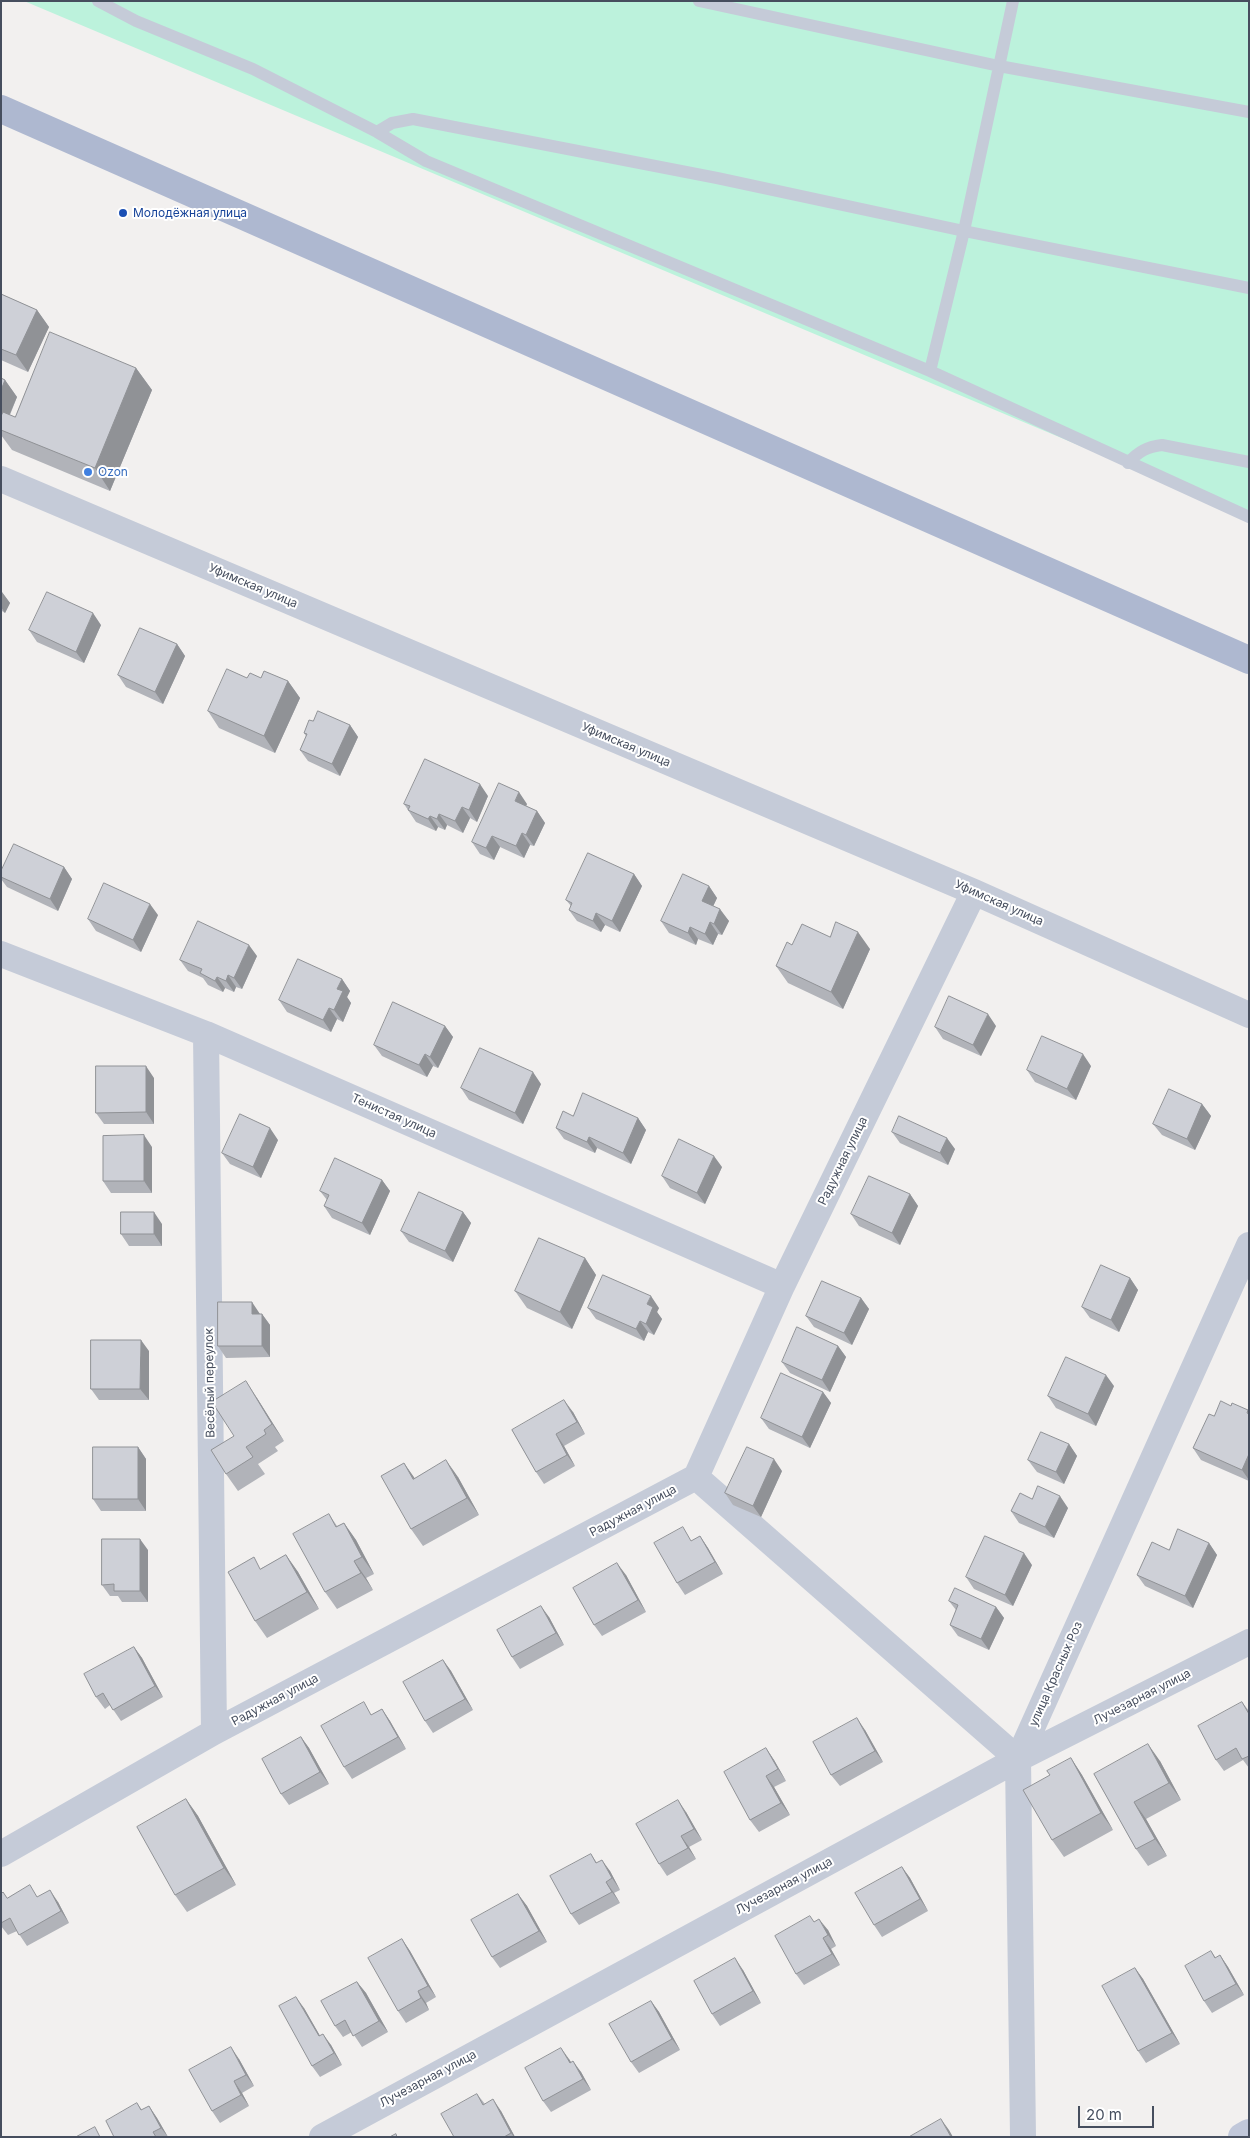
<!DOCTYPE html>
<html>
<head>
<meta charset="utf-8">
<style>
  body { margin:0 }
  #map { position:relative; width:1250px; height:2138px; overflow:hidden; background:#f2f0ef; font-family:Inter,sans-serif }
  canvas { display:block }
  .frame { position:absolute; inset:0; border:2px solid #464e5e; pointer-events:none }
  .scale { position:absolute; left:1078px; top:2106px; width:76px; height:22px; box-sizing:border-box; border:2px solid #464e5e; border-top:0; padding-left:6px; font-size:15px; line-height:18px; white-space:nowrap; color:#464e5e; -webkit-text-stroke:4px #fff; paint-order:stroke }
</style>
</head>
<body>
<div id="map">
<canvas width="1250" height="2138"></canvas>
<div class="frame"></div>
<div class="scale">20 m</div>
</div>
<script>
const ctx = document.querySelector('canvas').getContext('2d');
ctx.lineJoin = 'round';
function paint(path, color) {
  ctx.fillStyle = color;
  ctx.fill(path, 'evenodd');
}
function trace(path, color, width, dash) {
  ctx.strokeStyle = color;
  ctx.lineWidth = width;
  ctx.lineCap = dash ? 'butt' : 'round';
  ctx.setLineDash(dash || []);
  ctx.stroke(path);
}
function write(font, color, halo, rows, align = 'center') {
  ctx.font = font + ' Inter,sans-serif';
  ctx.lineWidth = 4;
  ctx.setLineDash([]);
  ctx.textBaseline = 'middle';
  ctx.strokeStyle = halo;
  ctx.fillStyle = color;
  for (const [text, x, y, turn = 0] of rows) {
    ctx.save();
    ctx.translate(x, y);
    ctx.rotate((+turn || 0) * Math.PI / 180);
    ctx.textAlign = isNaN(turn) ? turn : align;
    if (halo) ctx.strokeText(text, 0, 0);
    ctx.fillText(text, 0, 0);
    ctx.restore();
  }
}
const green = new Path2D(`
  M24 1H1249V517Z`);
const lane = new Path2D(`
  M98 1 136 21 253 69 377 132 426 161 930 371 1249 517
  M699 1 999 66 1249 112
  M377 132 392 123 413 119 717 178 964 231 1249 288
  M930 371 964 231 1013 1
  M1128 463C1139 451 1147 447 1162 445L1249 462`);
const street = new Path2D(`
  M1 479 974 892 1249 1015
  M1 954 206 1034 782 1286
  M206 1034 214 1732
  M696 1477 1018 1759
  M1 1854 214 1732 696 1477 782 1286 974 892
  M322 2137 1018 1759 1249 1642
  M1023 2137 1018 1759 1249 1245`);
const secondary = new Path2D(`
  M1242 2137 1249 2133`);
const primary = new Path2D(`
  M1 109 1249 660`);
const wall = new Path2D(`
  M1 294 37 310 49 327 28 372 1 360Z
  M136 368 152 390 110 491 12 450 1 435V378L5 380 17 397 10 415 15 417Z
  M1 591 10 603 5 613 2 611 1 612Z
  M101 625 84 663 37 642 29 630Z
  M177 644 185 656 163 704 126 687 118 675Z
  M247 678H261L288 681 300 698 275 753 219 728 208 711Z
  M313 721 350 725 358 737 340 776 308 761 300 750 306 736 304 733Z
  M488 796 477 822 470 818 463 833 447 825 445 830 438 827 436 831 416 822 404 804Z
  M527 804 526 806 537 811 545 823 534 846 530 845 524 858 500 847 494 860 480 854 472 842Z
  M64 867 72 879 58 911 7 887 1 879V871Z
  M634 874 642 886 620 932 605 925 601 932 577 921 569 910 571 906 566 900Z
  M709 886 717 898 713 906 729 921 722 935 718 934 713 945 698 939 696 945 669 933 661 921Z
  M158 915 141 952 96 931 88 919Z
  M830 937 870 949 843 1009 788 983 776 966 792 945Z
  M257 956 242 989 236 987 234 992 225 988 223 992 208 985 203 978 188 971 180 960Z
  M342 979 350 991 347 997 351 1003 343 1022 337 1019 331 1032 287 1012 279 1000Z
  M445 1026 453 1037 438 1068 433 1066 427 1077 382 1056 374 1045Z
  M996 1026 981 1056 943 1039 935 1027Z
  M1091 1066 1076 1100 1035 1082 1027 1070Z
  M154 1078V1124H104L96 1113Z
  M541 1084 523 1124 469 1100 461 1088Z
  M1202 1104 1211 1116 1195 1150 1162 1135 1153 1124Z
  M573 1116 638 1118 646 1130 631 1164 597 1148 595 1153 564 1139 556 1128Z
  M892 1132 955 1149 948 1165 900 1143Z
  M278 1140 261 1178 230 1164 222 1153Z
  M152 1147V1193H111L103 1181Z
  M722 1167 705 1204 670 1188 662 1176Z
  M382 1180 390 1191 370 1235 332 1218 324 1206 327 1200 320 1191Z
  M910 1194 918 1206 900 1245 859 1226 851 1214Z
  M463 1212 471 1223 453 1262 409 1242 401 1231Z
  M162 1224V1246H129L121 1234Z
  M585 1258 596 1275 572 1329 527 1308 515 1291Z
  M1130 1278 1138 1290 1119 1332 1090 1318 1082 1307Z
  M861 1298 869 1309 852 1345 814 1327 806 1316Z
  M588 1308H659L657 1312 662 1319 654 1335 648 1332 644 1341 596 1319Z
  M262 1314 270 1325V1357L226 1358 218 1346Z
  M838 1346 846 1357 830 1392 790 1373 782 1362Z
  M149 1351V1400H99L91 1389Z
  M1114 1386 1096 1426 1056 1408 1048 1396Z
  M823 1392 831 1403 810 1448 769 1429 761 1418Z
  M257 1398 284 1441 275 1447 278 1451 258 1464 265 1474 238 1491 226 1474 234 1436Z
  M1231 1406 1248 1410 1249 1412V1481L1201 1460 1193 1448 1214 1416Z
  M573 1412 585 1434 564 1446 575 1466 544 1484 536 1472 512 1430Z
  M1069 1444 1077 1456 1064 1484 1037 1472 1028 1460Z
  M138 1447 146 1459V1511H101L93 1499Z
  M404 1463 414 1478 458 1477 479 1515 423 1546 411 1529Z
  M782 1471 761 1517 733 1505 725 1493Z
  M1032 1499 1068 1508 1054 1538 1019 1523 1011 1511Z
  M329 1514 337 1526 344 1523 356 1540 374 1574 366 1578 373 1590 337 1609 325 1592Z
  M700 1536 708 1548 723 1574 685 1595 677 1583 692 1541Z
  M1209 1543 1217 1555 1193 1608 1145 1586 1137 1575 1169 1550Z
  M148 1550V1602H122L118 1596H110L102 1585Z
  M286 1555 298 1572 319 1609 267 1638 255 1621 262 1568Z
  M1032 1565 1013 1606 974 1589 966 1577Z
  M626 1575 646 1612 602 1636 594 1625Z
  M949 1601 996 1607 1004 1618 989 1650 958 1636 950 1625 956 1610Z
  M549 1617 564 1645 520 1669 512 1657Z
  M134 1647 142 1658 163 1697 121 1721 110 1705 105 1709 96 1697Z
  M443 1660 451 1671 473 1710 433 1733 425 1721Z
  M1242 1702 1249 1711V1768L1243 1760 1224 1771 1216 1760Z
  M382 1709 390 1721 406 1749 352 1779 344 1767 373 1714Z
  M865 1730 883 1762 840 1786 831 1775Z
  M301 1737 309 1748 329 1784 289 1805 281 1794Z
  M766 1748 774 1760 786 1781 774 1787 790 1815 759 1832 750 1820Z
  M1071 1758 1082 1775 1113 1830 1064 1857 1052 1840 1050 1775Z
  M1160 1761 1181 1800 1146 1819 1167 1856 1148 1866 1136 1849 1094 1774Z
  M186 1799 198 1816 236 1885 187 1912 175 1895Z
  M686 1812 702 1840 689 1847 696 1859 667 1876 659 1864Z
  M591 1854 597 1863 610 1871 620 1890 614 1893 620 1903 579 1925 571 1914Z
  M902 1867 910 1878 928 1911 882 1937 874 1925Z
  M1 1894 7 1898 38 1897 58 1902 69 1923 27 1946 17 1931 8 1935 1 1926Z
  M518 1894 527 1906 547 1942 500 1968 492 1957Z
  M815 1922 828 1930 836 1946 831 1949 840 1965 804 1985 796 1974Z
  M402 1939 410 1951 436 1997 426 2003 429 2010 406 2023 398 2011Z
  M1211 1951 1216 1958 1220 1955 1228 1967 1244 1995 1212 2013 1204 2001Z
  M1135 1968 1143 1979 1180 2044 1146 2063 1138 2051Z
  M743 1970 761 2003 720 2026 712 2014Z
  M357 1982 366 1993 388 2032 362 2047 352 2032 343 2037 335 2026Z
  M651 2001 659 2012 680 2050 639 2073 631 2062Z
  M304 2008 320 2036 331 2045 342 2065 320 2077 312 2066Z
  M239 2059 254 2086 242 2093 249 2106 220 2123 212 2111Z
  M569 2059 571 2062 581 2072 591 2090 551 2112 543 2101Z
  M477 2094 485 2104 501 2111 515 2137H454Z
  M137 2103 142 2110 149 2106 157 2118 168 2137H114Z`);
const shadedWall = new Path2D(`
  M37 310 49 327 28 372 16 355Z
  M136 368 152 390 110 491 95 468Z
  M5 380 17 397 3 430H1V390Z
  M2 592 10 603 5 613 1 607V593Z
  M93 613 101 625 84 663 76 652Z
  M177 644 185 656 163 704 155 692Z
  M288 681 300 698 275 753 264 736Z
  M350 725 358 737 340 776 332 764Z
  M480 784 488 796 477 822 469 810Z
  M519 792 527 804 523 813 515 801Z
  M462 807 470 818 463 833 455 821Z
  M537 811 545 823 534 846 526 835Z
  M439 814 447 825 445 830 437 819Z
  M430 816 438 827 436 831 428 819Z
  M522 833 530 845 524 858 516 846Z
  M492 836 500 847 494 860 486 848Z
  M64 867 72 879 58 911 50 899Z
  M634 874 642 886 620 932 612 921Z
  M709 886 717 898 710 913 702 901Z
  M150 904 158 915 141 952 133 940Z
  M720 909 729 921 722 935 714 924Z
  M596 913 605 925 601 932 593 921Z
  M710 922 718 934 713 945 705 934Z
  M690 927 698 939 696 945 688 933Z
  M858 932 870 949 843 1009 831 992Z
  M249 945 257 956 242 989 234 978Z
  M228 975 236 987 234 992 226 981Z
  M217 977 225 988 223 992 215 981Z
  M342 979 350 991 347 997 351 1003 343 1022 334 1010 337 989Z
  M329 1008 337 1019 331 1032 323 1020Z
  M988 1014 996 1026 981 1056 973 1045Z
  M445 1026 453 1037 438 1068 430 1057Z
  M425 1054 433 1066 427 1077 419 1065Z
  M1083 1054 1091 1066 1076 1100 1067 1089Z
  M146 1066 154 1078V1124L146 1112Z
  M533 1072 541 1084 523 1124 515 1113Z
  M1202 1104 1211 1116 1195 1150 1187 1139Z
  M638 1118 646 1130 631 1164 623 1153Z
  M270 1128 278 1140 261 1178 253 1167Z
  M144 1135 152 1147V1193L144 1181Z
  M589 1137 597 1148 595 1153 587 1142Z
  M947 1138 955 1149 948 1165 940 1153Z
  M714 1156 722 1167 705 1204 697 1193Z
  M382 1180 390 1191 370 1235 362 1223Z
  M910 1194 918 1206 900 1245 892 1233Z
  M154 1212 162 1224V1246L154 1234Z
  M463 1212 471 1223 453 1262 445 1251Z
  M585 1258 596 1275 572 1329 560 1312Z
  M1130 1278 1138 1290 1119 1332 1111 1320Z
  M651 1296 659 1308 657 1312 662 1319 654 1335 646 1324 647 1304Z
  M861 1298 869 1309 852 1345 844 1333Z
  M252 1302 260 1314H252Z
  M262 1314 270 1325V1357L262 1346Z
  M640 1321 648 1332 644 1341 636 1329Z
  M141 1340 149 1351V1400L140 1389Z
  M838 1346 846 1357 830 1392 822 1380Z
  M1106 1375 1114 1386 1096 1426 1088 1414Z
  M246 1381 257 1398 284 1441 272 1424Z
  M823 1392 831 1403 810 1448 802 1437Z
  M564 1400 573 1412 585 1434 577 1422Z
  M556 1434 564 1446 575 1466 567 1455Z
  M1069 1444 1077 1456 1064 1484 1056 1472Z
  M138 1447 146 1459V1511L138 1499Z
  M1249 1454V1480L1242 1470Z
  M774 1459 782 1471 761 1517 753 1506Z
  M446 1460 458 1477 479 1515 467 1498Z
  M404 1463 416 1480 413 1479Z
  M1060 1496 1068 1508 1054 1538 1045 1527Z
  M344 1523 356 1540 374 1574 362 1557Z
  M700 1536 708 1548 723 1574 715 1562Z
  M140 1539 148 1550V1602L140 1591Z
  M1209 1543 1217 1555 1193 1608 1185 1596Z
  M1024 1553 1032 1565 1013 1606 1005 1595Z
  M286 1555 298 1572 319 1609 307 1592Z
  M354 1561 366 1578 373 1590 361 1573Z
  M617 1563 626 1575 646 1612 638 1600Z
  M541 1606 549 1617 564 1645 556 1633Z
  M996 1607 1004 1618 989 1650 981 1639Z
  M134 1647 142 1658 163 1697 155 1686Z
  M443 1660 451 1671 473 1710 465 1699Z
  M382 1709 390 1721 406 1749 398 1737Z
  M857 1718 865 1730 883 1762 875 1751Z
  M301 1737 309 1748 329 1784 320 1772Z
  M1148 1744 1160 1761 1181 1800 1169 1783Z
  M766 1748 774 1760 786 1781 778 1769Z
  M1071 1758 1082 1775 1113 1830 1101 1813Z
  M766 1776 774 1787 790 1815 781 1803Z
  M186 1799 198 1816 236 1885 224 1868Z
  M678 1800 686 1812 702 1840 694 1829Z
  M1134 1802 1146 1819 1167 1856 1155 1839Z
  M681 1836 689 1847 696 1859 688 1848Z
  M602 1860 610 1871 620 1890 612 1878Z
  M902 1867 910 1878 928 1911 920 1899Z
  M606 1882 614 1893 620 1903 612 1892Z
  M50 1890 58 1902 69 1923 61 1911Z
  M518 1894 527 1906 547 1942 539 1931Z
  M819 1919 828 1930 836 1946 828 1935Z
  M823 1938 831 1949 840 1965 832 1954Z
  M402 1939 410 1951 436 1997 428 1986Z
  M1220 1955 1228 1967 1244 1995 1236 1984Z
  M735 1958 743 1970 761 2003 753 1991Z
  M1135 1968 1143 1979 1180 2044 1172 2033Z
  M357 1982 366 1993 388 2032 379 2021Z
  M418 1991 426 2003 429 2010 421 1998Z
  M296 1997 304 2008 327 2048 319 2036Z
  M651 2001 659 2012 680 2050 672 2039Z
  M323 2034 331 2045 342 2065 334 2053Z
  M231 2047 239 2059 254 2086 246 2075Z
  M561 2048 569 2059 578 2074 570 2063Z
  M573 2061 581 2072 591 2090 583 2079Z
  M234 2081 242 2093 249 2106 241 2095Z
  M493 2099 501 2111 515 2137H514L511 2133Z
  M149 2106 157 2118 168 2137 161 2128Z
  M941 2119 949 2130 953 2137H951Z`);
const building = new Path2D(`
  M1 294 37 310 16 355 1 349Z
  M50 332 136 368 95 468 1 430V416L3 412 15 417Z
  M1 378 5 380 1 390Z
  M47 592 93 613 76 652 29 630Z
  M140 628 177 644 155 692 118 675Z
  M227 669 247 678 250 673 261 678 264 671 288 681 264 736 208 711Z
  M318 711 350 725 332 764 300 750 307 734 304 733 309 720 313 721Z
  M425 759 480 784 469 810 462 807 455 821 439 814 437 819 430 816 428 819 408 810 410 806 404 804Z
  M499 783 519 792 515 801 537 811 526 835 522 833 516 846 492 836 486 848 472 842Z
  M14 844 64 867 50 899 1 877V871Z
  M588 853 634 874 612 921 596 913 593 921 569 910 572 903 566 900Z
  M683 874 709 886 702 901 720 909 714 924 710 922 705 934 690 927 688 933 661 921Z
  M104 883 150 904 133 940 88 919Z
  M198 921 249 945 234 978 228 975 226 981 217 977 215 981 200 973 202 969 180 960Z
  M836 922 858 932 831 992 776 966 787 942 792 945 802 924 830 937Z
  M298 959 342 979 337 989 343 991 334 1010 329 1008 323 1020 279 1000Z
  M949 996 988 1014 973 1045 935 1027Z
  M393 1002 445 1026 430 1057 425 1054 419 1065 374 1045Z
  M1042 1036 1083 1054 1067 1089 1027 1070Z
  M480 1048 533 1072 515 1113 461 1088Z
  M96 1066H146V1112L96 1113Z
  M1169 1089 1202 1104 1187 1139 1153 1124Z
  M583 1093 638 1118 623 1153 589 1137 587 1142 556 1128 563 1111 573 1116Z
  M240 1114 270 1128 253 1167 222 1153Z
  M899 1116 947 1138 940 1153 892 1132Z
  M144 1135V1181H103V1136Z
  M679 1139 714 1156 697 1193 662 1176Z
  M335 1158 382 1180 362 1223 324 1206 329 1195 320 1191Z
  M869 1176 910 1194 892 1233 851 1214Z
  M419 1192 463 1212 445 1251 401 1231Z
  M121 1212H154V1234H121Z
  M539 1238 585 1258 560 1312 515 1291Z
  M1101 1265 1130 1278 1111 1320 1082 1307Z
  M603 1275 651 1296 647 1304 653 1307 646 1324 640 1321 636 1329 588 1308Z
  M822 1281 861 1298 844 1333 806 1316Z
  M218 1302H252V1314H262V1346H218Z
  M797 1327 838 1346 822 1380 782 1362Z
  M91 1340H141L140 1389H91Z
  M1066 1357 1106 1375 1088 1414 1048 1396Z
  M781 1373 823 1392 802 1437 761 1418Z
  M246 1381 272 1424 264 1430 266 1434 246 1447 253 1457 226 1474 211 1450 234 1436 212 1402Z
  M564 1400 577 1422 556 1434 567 1455 536 1472 512 1430Z
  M1221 1401 1231 1406 1232 1403 1248 1410 1247 1413 1249 1414V1454L1242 1470 1193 1448 1209 1414 1214 1416Z
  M1041 1432 1069 1444 1056 1472 1028 1460Z
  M93 1447H138V1499H93Z
  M747 1447 774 1459 753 1506 725 1493Z
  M446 1460 467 1498 411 1529 381 1476 404 1463 413 1479Z
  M1038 1486 1060 1496 1045 1527 1011 1511 1020 1493 1032 1499Z
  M329 1514 336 1527 344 1523 362 1557 354 1561 361 1573 325 1592 293 1534Z
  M683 1527 691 1541 700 1536 715 1562 677 1583 654 1543Z
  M1178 1529 1209 1543 1185 1596 1137 1575 1152 1542 1169 1550Z
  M985 1536 1024 1553 1005 1595 966 1577Z
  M102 1539H140V1591H114V1584L102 1585Z
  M286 1555 307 1592 255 1621 228 1572 254 1557 260 1569Z
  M617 1563 638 1600 594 1625 573 1588Z
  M955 1588 996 1607 981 1639 950 1625 958 1605 949 1601Z
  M541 1606 556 1633 512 1657 497 1630Z
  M134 1647 155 1686 113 1710 103 1693 96 1697 84 1674Z
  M443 1660 465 1699 425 1721 403 1682Z
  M364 1702 371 1715 382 1709 398 1737 344 1767 321 1726Z
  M1242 1702 1249 1714V1756L1242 1759 1236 1748 1216 1760 1198 1726Z
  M857 1718 875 1751 831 1775 813 1742Z
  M301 1737 320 1772 281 1794 262 1759Z
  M1148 1744 1169 1783 1134 1802 1155 1839 1136 1849 1094 1774Z
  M766 1748 778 1769 766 1776 781 1803 750 1820 724 1772Z
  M1071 1758 1101 1813 1052 1840 1023 1790 1050 1775 1047 1771Z
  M186 1799 224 1868 175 1895 137 1827Z
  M678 1800 694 1829 681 1836 688 1848 659 1864 636 1824Z
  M591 1854 596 1863 602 1860 612 1878 606 1882 612 1892 571 1914 550 1876Z
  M902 1867 920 1899 874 1925 855 1893Z
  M30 1885 37 1897 50 1890 61 1911 19 1935 10 1918 1 1923V1894L3 1892 7 1898Z
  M518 1894 539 1931 492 1957 471 1920Z
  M810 1916 814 1922 819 1919 828 1935 823 1938 832 1954 796 1974 775 1936Z
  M402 1939 428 1986 418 1991 421 1998 398 2011 368 1958Z
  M1211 1951 1215 1958 1220 1955 1236 1984 1204 2001 1185 1966Z
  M735 1958 753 1991 712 2014 694 1981Z
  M1135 1968 1172 2033 1138 2051 1102 1986Z
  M357 1982 379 2021 353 2036 345 2020 335 2026 321 2001Z
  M296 1997 319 2036 323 2034 334 2053 312 2066 279 2006Z
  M651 2001 672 2039 631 2062 609 2024Z
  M231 2047 246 2075 234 2081 241 2095 212 2111 189 2070Z
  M561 2048 570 2063 573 2061 583 2079 543 2101 525 2068Z
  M477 2094 483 2105 493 2099 511 2133 504 2137H454L441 2114Z
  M137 2103 141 2110 149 2106 161 2128 153 2132 156 2137H114L106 2121Z
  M941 2119 951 2137H909Z
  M95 2127 100 2137H76Z
  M396 2134 397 2137H390Z`);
const markers = [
  [123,213,5,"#1a4fb4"],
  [88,472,5,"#3f7fe0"]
];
const transitNames = [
  ["Молодёжная улица",133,213]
];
const shopNames = [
  ["Ozon",98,472]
];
const streetNames = [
  ["Уфимская улица",253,586,23],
  ["Уфимская улица",626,745,23],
  ["Уфимская улица",999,903,24],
  ["Тенистая улица",394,1116,24],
  ["Радужная улица",843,1161,-64],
  ["Весёлый переулок",210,1383,-91],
  ["Радужная улица",633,1511,-28],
  ["улица Красных Роз",1056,1674,-66],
  ["Лучезарная улица",1142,1697,-27],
  ["Радужная улица",275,1700,-28],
  ["Лучезарная улица",784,1886,-28],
  ["Лучезарная улица",428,2079,-28]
];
paint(green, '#bcf2dc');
trace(lane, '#c5cbd8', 12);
trace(street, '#c5cbd8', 26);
trace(secondary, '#c1c8da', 28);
trace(primary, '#aeb8d0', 28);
paint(wall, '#b1b3b9');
paint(shadedWall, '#909296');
paint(building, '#ced0d7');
trace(building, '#909296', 1);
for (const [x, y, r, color] of markers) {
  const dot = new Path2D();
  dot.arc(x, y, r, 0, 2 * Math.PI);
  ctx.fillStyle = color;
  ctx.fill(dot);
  trace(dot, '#fff', 2);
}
write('12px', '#164399', '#fff', transitNames, 'left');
write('12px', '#366cbe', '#fff', shopNames, 'left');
write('12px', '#464e5e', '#fff', streetNames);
</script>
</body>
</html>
